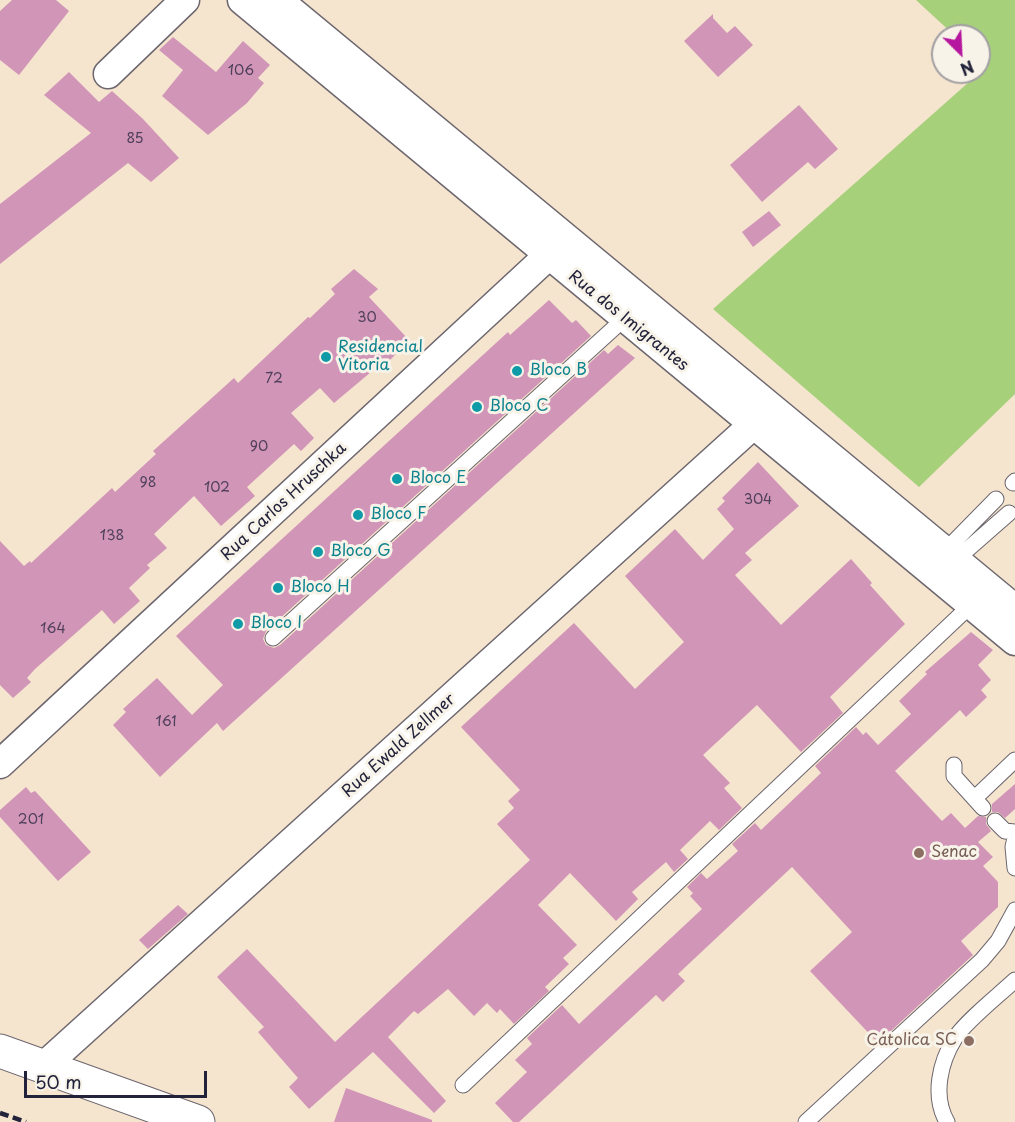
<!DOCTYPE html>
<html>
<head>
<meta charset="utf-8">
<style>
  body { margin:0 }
  #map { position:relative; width:1015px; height:1122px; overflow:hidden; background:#f5e4ce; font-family:"Playpen Sans",sans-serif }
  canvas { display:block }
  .north { position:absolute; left:931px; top:24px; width:60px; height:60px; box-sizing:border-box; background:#f7f3e8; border:2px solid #a29fa3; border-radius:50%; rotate:156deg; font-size:16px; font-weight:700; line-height:24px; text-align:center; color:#22223b }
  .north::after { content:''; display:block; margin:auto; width:21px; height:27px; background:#b5179e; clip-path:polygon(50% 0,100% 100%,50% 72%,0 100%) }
  .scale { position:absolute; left:24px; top:1071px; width:183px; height:27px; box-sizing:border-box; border:3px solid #22223b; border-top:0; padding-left:8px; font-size:18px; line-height:21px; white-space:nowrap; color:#22223b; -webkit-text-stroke:4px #f7f3e8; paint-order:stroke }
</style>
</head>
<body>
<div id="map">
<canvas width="1015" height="1122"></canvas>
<div class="north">N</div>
<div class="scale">50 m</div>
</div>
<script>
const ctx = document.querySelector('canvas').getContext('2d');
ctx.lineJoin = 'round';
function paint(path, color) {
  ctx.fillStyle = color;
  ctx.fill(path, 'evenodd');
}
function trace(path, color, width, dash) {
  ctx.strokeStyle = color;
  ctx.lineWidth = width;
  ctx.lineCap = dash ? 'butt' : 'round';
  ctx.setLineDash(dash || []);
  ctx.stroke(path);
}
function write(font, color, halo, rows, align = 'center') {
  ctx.font = font + ' "Playpen Sans",sans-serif';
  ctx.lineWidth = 6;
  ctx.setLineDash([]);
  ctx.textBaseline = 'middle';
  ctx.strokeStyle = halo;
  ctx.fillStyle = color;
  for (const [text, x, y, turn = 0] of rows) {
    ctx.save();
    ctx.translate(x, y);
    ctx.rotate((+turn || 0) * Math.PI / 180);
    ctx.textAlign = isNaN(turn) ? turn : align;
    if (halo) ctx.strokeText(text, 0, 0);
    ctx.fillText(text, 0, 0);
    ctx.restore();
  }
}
const green = new Path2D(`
  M916 0H1015V394L919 487 713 309 987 66 979 58V36H955Z`);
const building = new Path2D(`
  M12 0H56L69 11 19 75 0 60V11Z
  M713 14V18L727 33 735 26 753 45 718 77 684 41Z
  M173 37 216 72 243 41 270 65 258 78 264 83 247 103 208 135 162 96 183 70 159 50Z
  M69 72 99 102 112 91 143 119 179 158 151 182 128 163 0 264V204L91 133 44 95Z
  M799 105 838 149 815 169 808 162 762 202 730 165Z
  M769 211 781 225 753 247 742 232Z
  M354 269 378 289 369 297 408 339 394 350 397 353 380 370 377 367 334 403 320 388 291 413 314 438 301 451 294 444 247 487 255 496 221 526 194 496 154 534 167 548 147 565 150 568 129 588 140 601 114 624 102 610 35 669 27 678 31 682 13 698 0 685V541L24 566 30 561 31 563 112 488 115 492 156 454 153 451 234 378 238 383 308 317 310 318 335 294 331 289Z
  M549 300 572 323 576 320 591 336 266 631 263 639 266 645 274 648 280 645 604 350 608 354 618 345 635 358 223 731 217 723 160 777 113 725 126 712 123 709 157 678 192 715 223 685 176 636 508 332 510 335Z
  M758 462 799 506 745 553 752 560 735 575 781 625 851 559 872 583 870 585 905 624 830 697 843 713 801 752 757 705 703 755 730 783 724 788 742 808 719 830 710 821 680 850 688 859 674 872 666 862 632 892 638 899 616 921 570 873 538 905 577 945 563 958 569 964 545 987 549 991 514 1024 500 1009 497 1013 487 1003 474 1016 448 989 418 1014 414 1011 388 1037 446 1101 434 1113 373 1052 309 1109 289 1087 298 1078 258 1032 264 1027 217 977 247 949 335 1042 530 860 497 824 514 808 508 801 520 790 461 727 574 623 635 689 684 642 625 576 675 529 703 560 734 529 717 509 725 501 722 498Z
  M971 632 993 650 978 665 991 680 981 690 987 697 966 717 960 710 895 771 942 821 951 813 965 828 978 816 986 817V824L991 831 978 842 993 857 983 866 998 882V907L961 941 973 955 878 1043 810 971 852 932 792 867 678 974 685 981 663 1002 656 995 519 1122H513L495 1103 527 1072 515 1060 532 1044 527 1038 562 1005 579 1024 702 909 690 896 693 893 687 887 701 873 707 879 738 851 732 844 755 823 761 830 821 773 815 766 856 727 863 735 866 732 878 745 911 714 899 701 927 674 925 672Z
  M1015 784V809L1005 818 998 812H992V804Z
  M26 787 31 793 35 791 91 852 58 881 0 817V810Z
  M178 905 188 914 148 949 139 940Z
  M346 1088 432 1120V1122H334Z`);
const service = new Path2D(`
  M1013 483 1015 481
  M942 554 996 499
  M952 563 1009 513
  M273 638 625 318
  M954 765V776L983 808
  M975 798 1015 760
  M995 821 1005 831 1015 832
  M1015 838 1013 847 1015 868
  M463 1085 971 605
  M806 1122 982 960 998 941 1015 910
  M947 1122C932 1096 940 1062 955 1038 966 1021 999 995 1015 980`);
const minor = new Path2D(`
  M242 0 1015 641
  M278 0 1015 609
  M108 74 185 0
  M0 764 563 242
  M43 1067 754 424`);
const tertiary = new Path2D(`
  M0 1051 198 1122`);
const rail = new Path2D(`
  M0 1113 26 1122`);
const markers = [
  [326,357,6,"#0f9aa8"],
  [517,371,6,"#0f9aa8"],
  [477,407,6,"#0f9aa8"],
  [397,479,6,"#0f9aa8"],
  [358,515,6,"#0f9aa8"],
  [318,552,6,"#0f9aa8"],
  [278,588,6,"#0f9aa8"],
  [238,624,6,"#0f9aa8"],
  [919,853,6,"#8d6e63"],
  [969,1041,6,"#8d6e63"]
];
const numberNames = [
  ["106",241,71],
  ["85",135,139],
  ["30",367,318],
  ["72",274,379],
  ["90",259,447],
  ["98",148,483],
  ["102",217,488],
  ["304",758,500],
  ["138",112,536],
  ["164",53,629],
  ["161",166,722],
  ["201",31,820]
];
const streetNames = [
  ["Rua dos Imigrantes",628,321,39],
  ["Rua Carlos Hruschka",284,502,-43],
  ["Rua Ewald Zellmer",399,746,-42]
];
const cultureNames = [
  ["Residencial",338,348],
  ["Vitoria",338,366],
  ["Bloco B",529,371],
  ["Bloco C",489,407],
  ["Bloco E",409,479],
  ["Bloco F",370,515],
  ["Bloco G",330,552],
  ["Bloco H",290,588],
  ["Bloco I",250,624]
];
const educationNames = [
  ["Senac",931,853],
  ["Cátolica SC",957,1041,"right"]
];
paint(green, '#a7d07b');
paint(building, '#d195b8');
trace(service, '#6c666e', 17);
trace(minor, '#6c666e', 31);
trace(tertiary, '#6c666e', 35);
trace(service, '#fff', 15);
trace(minor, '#fff', 28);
trace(tertiary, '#fff', 33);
trace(rail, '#22223b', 4.5, [9, 4.5]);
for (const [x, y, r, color] of markers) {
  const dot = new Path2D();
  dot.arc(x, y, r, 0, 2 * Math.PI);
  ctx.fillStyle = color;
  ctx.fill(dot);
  trace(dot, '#f7f3e8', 2);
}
write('14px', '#4e3f5a', null, numberNames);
write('16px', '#22223b', '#f7f3e8', streetNames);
write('16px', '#0d838f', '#f7f3e8', cultureNames, 'left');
write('16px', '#785e54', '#f7f3e8', educationNames, 'left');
</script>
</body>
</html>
